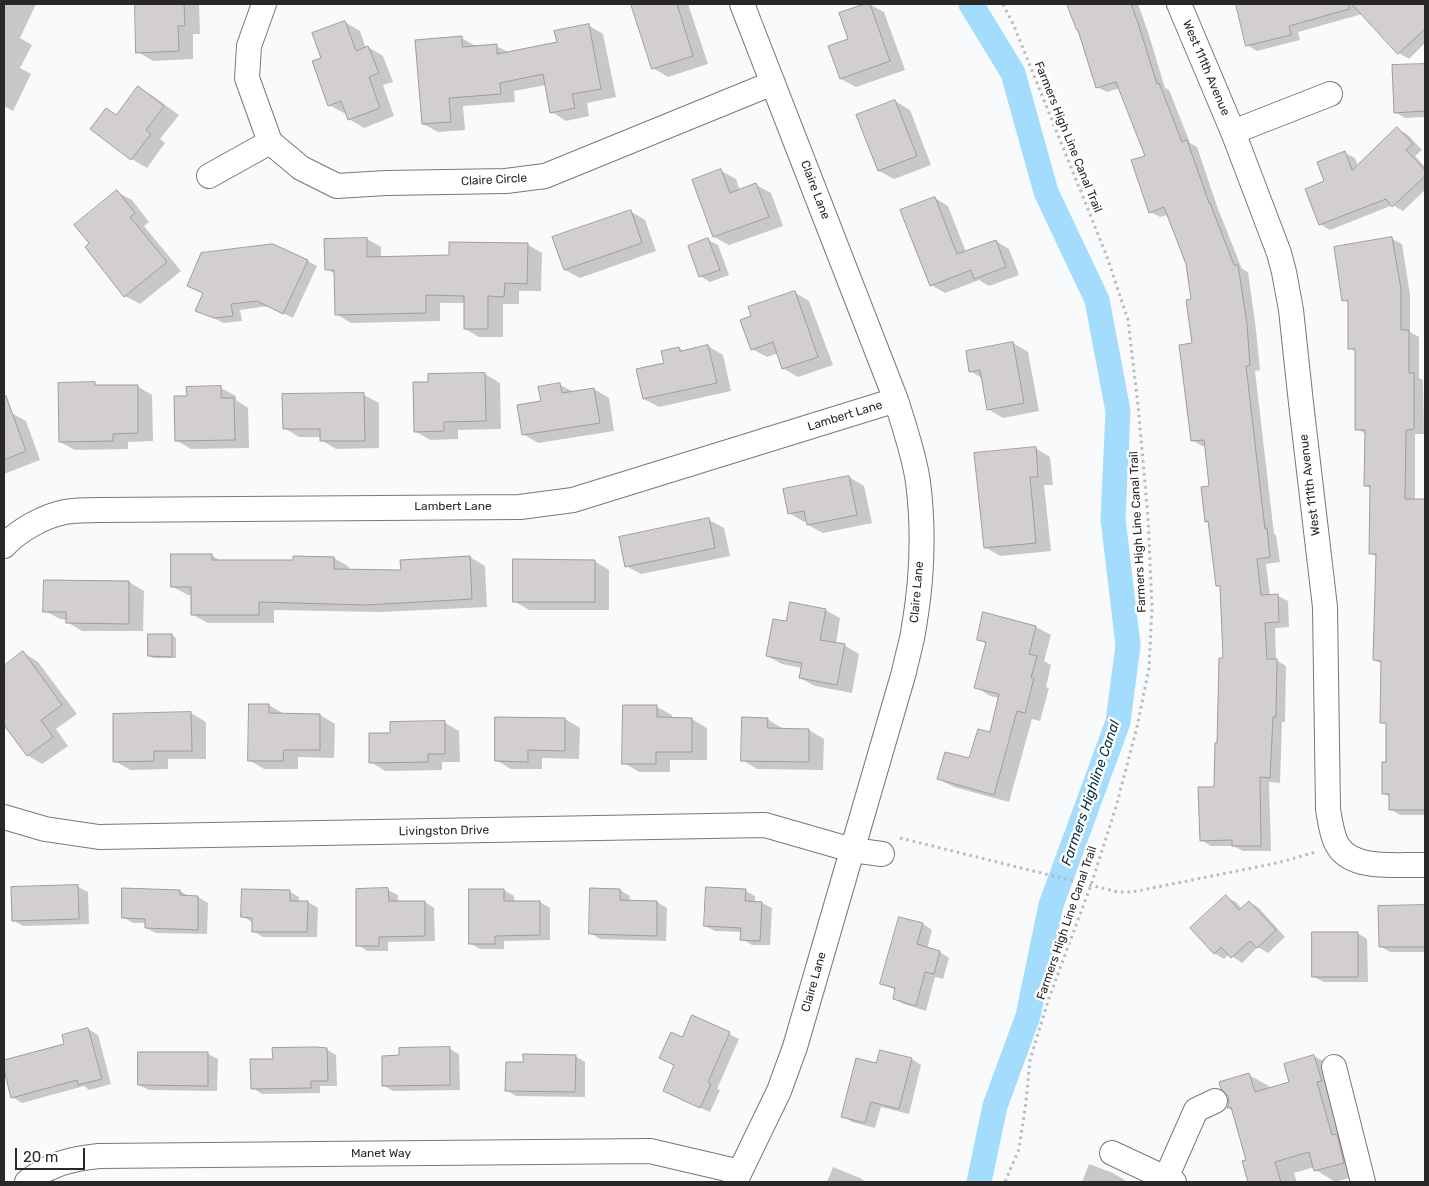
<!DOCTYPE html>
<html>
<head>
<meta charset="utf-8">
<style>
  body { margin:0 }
  #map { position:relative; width:1429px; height:1186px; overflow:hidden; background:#f9fafc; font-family:Rubik,sans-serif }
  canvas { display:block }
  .frame { position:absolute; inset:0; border:5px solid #282829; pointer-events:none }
  .scale { position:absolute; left:15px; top:1148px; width:70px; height:22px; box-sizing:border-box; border:2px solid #282829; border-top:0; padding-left:6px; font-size:15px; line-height:18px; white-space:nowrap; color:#282829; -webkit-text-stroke:4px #fff; paint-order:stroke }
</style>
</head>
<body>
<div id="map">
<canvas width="1429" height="1186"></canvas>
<div class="frame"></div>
<div class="scale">20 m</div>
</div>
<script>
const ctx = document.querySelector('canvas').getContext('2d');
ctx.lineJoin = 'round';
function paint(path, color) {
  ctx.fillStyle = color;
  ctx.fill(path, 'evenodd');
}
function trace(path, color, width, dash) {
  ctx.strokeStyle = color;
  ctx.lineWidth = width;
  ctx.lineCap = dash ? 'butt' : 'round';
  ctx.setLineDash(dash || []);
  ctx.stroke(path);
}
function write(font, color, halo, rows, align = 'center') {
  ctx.font = font + ' Rubik,sans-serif';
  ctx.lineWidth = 5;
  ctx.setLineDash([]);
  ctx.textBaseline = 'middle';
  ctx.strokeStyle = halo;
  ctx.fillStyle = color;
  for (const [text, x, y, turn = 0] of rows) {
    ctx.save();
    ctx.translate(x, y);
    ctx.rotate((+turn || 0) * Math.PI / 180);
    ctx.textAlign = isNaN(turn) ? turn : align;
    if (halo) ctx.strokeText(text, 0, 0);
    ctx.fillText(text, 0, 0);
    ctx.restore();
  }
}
const shadow = new Path2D(`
  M4 4H36L20 38 32 45 20 68 31 74 13 111 4 106Z
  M136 4H199L200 34H193V59L153 61 138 52Z
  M633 4H688L708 64 668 77 653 68Z
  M869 4 884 12 905 70 856 87 841 79 849 39 841 14Z
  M1068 4H1138L1148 32 1165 88 1169 90 1190 143 1197 147 1218 209 1242 269 1248 272 1256 330 1260 370 1255 371 1274 534 1276 535 1280 562 1266 564 1270 596H1278L1288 601 1289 627 1275 628 1276 660 1286 666 1285 722H1282L1280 783 1269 782 1271 851H1243L1233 846H1211L1201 840 1215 788 1225 659 1221 588 1217 585 1209 523 1206 521 1210 488 1206 446H1202L1192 440 1194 345 1193 300 1187 263 1168 215 1160 217 1150 212 1146 156 1120 88 1107 92 1097 87Z
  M1237 4H1359L1361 11 1369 4H1425V43L1409 59 1399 53 1362 14 1298 32 1300 40 1257 51 1247 45Z
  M345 22 360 31 366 48 368 47 383 56 393 82 383 85 394 116 364 128 349 119 347 112 344 113 329 105 323 58Z
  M588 25 603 34 616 97 587 103 589 116 566 121 552 112 546 85 514 91 515 102 463 106 465 130 438 132 423 124 461 38 476 46H496L510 53 558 43Z
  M1425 65V117L1405 118 1395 112 1393 66Z
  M138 87 153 96 179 115 160 139 165 143 147 168 132 159 91 129 117 116Z
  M895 101 910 110 931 165 894 179 879 171 858 116Z
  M1397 129 1407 134 1422 150 1415 156 1425 167V190L1403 211 1393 205 1330 230 1320 224 1326 182 1345 153 1355 158 1358 166Z
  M721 171 736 179 740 191 756 185 771 193 783 226 729 245 714 237Z
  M117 192 132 200 149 222 144 226 181 271 140 304 125 296 91 243Z
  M935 198 948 206 966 252 996 241 1009 249 1019 275 989 286 979 280 945 293 931 285Z
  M630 211 645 220 656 251 580 278 565 270Z
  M367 239 381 247V258L450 256 528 245 542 253 541 291H519V304H503V337H479L465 329V303H440V321L351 323 336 314 335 274 327 269Z
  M1392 239 1402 244 1410 295V332L1419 337V378L1423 380 1424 434H1415V500H1425V815H1400L1390 809V797L1383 793 1387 763 1388 725 1382 722V664L1375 660 1377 557 1371 553 1372 489 1366 486V434L1357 429 1356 352 1350 348V304L1344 300Z
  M708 240 718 245 729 275 710 282 700 276Z
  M308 261 317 266 293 318 268 306 240 310 242 321 224 323 197 310 204 293 189 286Z
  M794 292 809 301 833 365 798 377 784 369 778 353 767 357 752 349 753 317Z
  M1013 343 1028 352 1039 411 1003 418 988 409 982 378 970 371Z
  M708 346 723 355 731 391 659 407 644 399 665 364 679 348 684 351Z
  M485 374 500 383 501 429 458 430V439L430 440 415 431Z
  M94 384 99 386H137L152 395 153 441 128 442V449L75 450 60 442Z
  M560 385 574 392 594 389 609 398 614 431 538 443 523 434 542 402Z
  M221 388 236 396V400L248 408 249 448 191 449 176 440 188 397Z
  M364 395 379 403V448L336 449 321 440V437H299L284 428Z
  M4 404 8 414 11 413 26 421 40 460 4 474Z
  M1035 448 1050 457 1053 485H1044L1051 551 1000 556 985 547Z
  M849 477 864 486 872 523 823 533 808 525 807 521 804 522 789 513Z
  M709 520 724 528 730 556 641 574 626 566Z
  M211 555 221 561H294L334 558 349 567V570L402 571 470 557 485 566 487 607 382 612 274 610V623H208L193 615V595H188L173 587Z
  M594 561 609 570V610H529L514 601Z
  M45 581 129 582 144 591 143 631H82L67 622V620L60 619 45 611Z
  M825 610 840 618 836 644 844 645 859 654 852 693 815 686 800 678 802 668 782 664 767 656 787 623Z
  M984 614 1036 627 1051 635 1044 661 1051 665 1046 687 1049 688 1040 721 1032 719 1009 802 954 787 939 779 970 760 991 733 999 698 990 696 976 687 987 644 978 639Z
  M172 635 176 638V658H153L149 656Z
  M24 653 38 662 77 714 56 729 68 746 42 764 27 755 4 714V667Z
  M269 705 284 714 320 715 335 724 334 758 298 757V769H264L249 760Z
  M657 707 672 715V719H692L707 728V760H670V772H639L624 763Z
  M191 713 206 722V759H168V769L130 770 115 761Z
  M565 719 580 728 579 759 542 758V769H511L496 760Z
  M767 719 782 728V729L809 730 824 739 823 770 757 769 742 760Z
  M445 723 459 731 460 762H442V770L385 771 371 762 392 734Z
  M78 887 88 892 89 924 23 926 13 920Z
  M388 890 398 895V902H425L434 908 435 941 388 942V951H367L358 945Z
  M504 890 514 896V902H540L550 908V940L504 941V949H480L470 943Z
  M620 890 630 896 629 901 657 902 667 908 666 941 600 939 590 933Z
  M180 891 190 897H198L208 903 207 934 156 933 146 928V923H133L123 917Z
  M289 891 299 897V902H308L318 908 317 937H263L253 931 252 922 242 916Z
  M746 891 755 896V903H762L772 908 770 945H752L742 939V932L715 931 705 926Z
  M1226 897 1236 902 1242 909 1249 902 1259 908 1285 937 1268 953 1258 947 1242 963 1229 954 1224 959 1214 953Z
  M1380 907H1425V952H1390L1380 946Z
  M923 924 932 930 927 949 940 952 949 958 943 979 935 977 926 1011 904 1004 894 999 896 990 881 983Z
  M1357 933 1367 939 1368 982H1324L1314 977Z
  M692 1016 739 1039 717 1089 720 1090 710 1112 674 1096 675 1065 682 1039Z
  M88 1029 98 1035 111 1084 89 1090 84 1086 22 1103 12 1097 4 1061 66 1045Z
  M326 1049 336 1055 337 1086H320V1093L262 1094 253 1088 274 1060Z
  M450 1049 459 1054 460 1090 393 1091 383 1085 401 1057Z
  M881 1051 912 1059 921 1065 909 1114 881 1107 875 1128 852 1122 843 1116 877 1065Z
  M140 1053 208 1054 218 1059 217 1091 149 1090 139 1085Z
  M575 1056 585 1062V1097L516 1096 506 1090 524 1064Z
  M1314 1056 1334 1067 1363 1174 1335 1182 1316 1170 1315 1167 1294 1173 1297 1182H1249L1243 1162 1247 1160 1233 1111 1228 1108 1249 1075 1269 1086 1270 1089 1291 1083 1285 1064Z
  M1089 1164 1113 1173 1128 1182H1082Z
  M833 1167 860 1178 866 1182H827Z`);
const canal = new Path2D(`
  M971 4 1013 73 1046 192 1097 300 1118 411 1113 519 1128 645 1118 722 1051 905 1028 1016 995 1106 979 1182`);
const building = new Path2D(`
  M135 4H184L185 26H178L179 51 136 53Z
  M631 4H677L693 56 652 69Z
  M865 4H870L890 61 840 79 828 46 848 39 839 13Z
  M1067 4H1131L1139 26 1157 84 1159 83 1182 142 1187 140 1209 203H1210L1234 265H1238L1247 324 1250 365 1246 366 1265 529 1267 528 1270 557 1257 559 1261 595 1278 594 1279 622 1265 623 1267 659H1277L1276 717H1273L1270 778 1260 777 1261 846H1232V840L1200 841 1198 787H1214L1215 743H1217L1219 658H1223L1220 586H1216L1208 521 1205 522 1201 487 1209 486 1204 440 1191 441 1179 345 1192 343 1186 300 1191 299 1186 264 1164 207 1149 213 1131 160 1145 156 1116 82 1096 88 1078 30H1077Z
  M1236 4H1349V9L1289 26 1291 35 1246 46Z
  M1352 4H1425V29L1398 54Z
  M345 21 356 51 368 46 379 73 369 77 380 108 348 120 341 101 328 106 312 61 321 58 312 33Z
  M589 24 601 89 572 94 575 108 550 113 543 74 500 83 501 94 449 98 451 122 422 124 415 40 462 36V47L497 44V54L557 42 554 31Z
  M1425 64V111L1394 113 1392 65Z
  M138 86 164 106 146 130 151 134 131 160 90 129 106 108 116 115Z
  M895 100 917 156 878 171 856 115Z
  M1397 127 1413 144 1406 150 1425 170V176L1392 207 1386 199 1319 225 1305 189 1324 181 1317 162 1345 151 1352 170Z
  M721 169 730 193 756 183 769 217 713 237 692 180Z
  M117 190 135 213 130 217 167 262 124 297 85 247 89 243 74 225Z
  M935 197 957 254 996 240 1006 267 974 279 971 270 930 286 900 210Z
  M631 210 642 243 564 270 552 237Z
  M1392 237 1401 289V330H1409V373H1414V429L1406 430 1405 499H1425V810H1389V794H1382V762H1386V723H1380L1381 661 1373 660 1376 554H1369L1370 486H1364L1365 430H1355V349H1348V300L1342 301 1334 247Z
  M367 238V257L449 255V242L528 243 527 284 505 283 504 297 488 296V329H464V296L426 295V313L335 315 334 270H325L324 239Z
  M708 238 720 270 699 277 688 246Z
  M273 244 308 260 283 314 257 301 231 304 233 316 214 318 195 311 203 293 187 286 201 253Z
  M795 291 818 357 782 369 773 342 751 350 740 320 751 316 748 307Z
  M1013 342 1024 403 987 410 980 370 969 372 966 351Z
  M708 345 717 383 643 399 636 369 664 363 661 351 679 347 680 351Z
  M485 373 486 421 444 422V431L414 432 413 382H428V374Z
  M95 382V385H138V433L113 434V441L59 442 58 383Z
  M560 383 562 393 594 388 600 423 522 435 517 405 541 401 538 387Z
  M221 386V398H234L235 440 175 441 174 396H187L186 387Z
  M364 393 365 441H320V429H283L282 394Z
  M6 396 26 451 4 460V397Z
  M1036 447 1038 477H1030L1036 543 984 548 974 453Z
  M849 476 857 515 807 525 804 511 788 514 783 489Z
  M709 518 715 548 625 567 619 537Z
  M171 554H212V560H293V556L334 557V569L401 570 400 560 470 556 472 599 366 605 259 602V615H191V587H171Z
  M513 559 595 560V602H513Z
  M44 580 129 581V624L66 623V612H43Z
  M790 602 826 609 820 640 845 644 837 685 799 678 802 663 766 656 773 619 786 621Z
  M983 612 1036 626 1029 654 1037 656 1031 678H1034L1025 713 1017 711 994 795 937 779 945 752 969 758 978 729 990 732 999 694 974 688 986 642 977 640Z
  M148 634H172V657L148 656Z
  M23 651 62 705 41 720 53 737 27 756 4 725V666Z
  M249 704H269V713L320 714V750H284L283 761H248Z
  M623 705H657V717L692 718V752H656V764H622Z
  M191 712 192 751H154V761L113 762V714Z
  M495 717 565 718V751L528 750V762L495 761Z
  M742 717 768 718 767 728 809 729V762L741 761Z
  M445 721V754H428V762L369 763V733H390V722Z
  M78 885 79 919 12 921 11 887Z
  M706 887 746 889 745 901 762 902 760 941 740 940 741 928 704 926Z
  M122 888 180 890V895L198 896V930L145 928V919L122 918Z
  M388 888 389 901H425V936L379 937V946H356V889Z
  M590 888 620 889V900L657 901V936L589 934Z
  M242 889 290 890V901H308L307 932H252V918L241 917Z
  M469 889H504V901H540V935L495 936V944H469Z
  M1226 895 1239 910 1249 901 1276 930 1257 948 1250 941 1231 958 1221 947 1214 954 1190 928Z
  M1425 905V947H1379L1378 906Z
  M899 917 923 923 917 944 940 951 934 974 925 972 916 1006 893 999 895 988 880 984Z
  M1312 932H1358V977H1312Z
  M692 1015 730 1032 708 1082 711 1084 700 1108 663 1091 674 1065 659 1058 671 1032 682 1037Z
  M88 1028 102 1079 78 1085 77 1080 11 1098 4 1070V1060L64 1044 62 1035Z
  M316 1047 327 1048 328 1081H311V1088L251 1089 250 1059H273L272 1048Z
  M450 1047V1085L382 1086V1056L399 1055V1048Z
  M880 1050 912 1058 899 1109 871 1102 865 1123 841 1117 856 1058 876 1063Z
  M138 1052H208V1086L138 1085Z
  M523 1054 576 1055 575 1092 505 1091 506 1062H523Z
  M1314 1055 1322 1081 1317 1082 1332 1135 1337 1134 1344 1163 1314 1171 1309 1152 1275 1162 1281 1182H1248L1242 1161 1246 1160 1231 1107 1227 1108 1229 1103 1228 1096 1221 1089 1219 1082 1249 1073 1255 1092 1289 1082 1284 1064Z`);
const path = new Path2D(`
  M1003 4 1014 26 1106 254 1128 320 1138 405 1148 517 1152 607 1149 668 1137 727 1116 807 1091 885 1049 998 1030 1060 1026 1102 1019 1149 1005 1182
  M900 838 1118 892H1132L1277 863 1316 852`);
const minor = new Path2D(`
  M264 4 249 46 247 78 270 142 301 168 337 186 386 183 506 181 545 176 773 83
  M1179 4 1233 132 1279 253 1284 272 1291 310 1301 403 1325 607 1328 809C1330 820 1332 837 1338 846 1353 871 1400 864 1425 865
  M1233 132 1330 94
  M209 176 270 142
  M4 546C19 530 44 516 65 512 76 510 89 510 100 510L520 507 573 500 896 400
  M4 817 45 829 99 837 765 825 852 850 882 854
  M1334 1067 1363 1182
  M1112 1153 1174 1182
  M1166 1178 1196 1110 1215 1101
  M27 1182C50 1164 70 1159 99 1156L650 1151 740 1172
  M735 1182 779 1091 795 1047 904 672C907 657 912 642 914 627 922 580 924 529 918 482 914 454 904 426 896 400L742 4`);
const streetNames = [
  ["West 111th Avenue",1206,68,67],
  ["Farmers High Line Canal Trail",1068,137,68],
  ["Claire Circle",494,180,-3],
  ["Claire Lane",815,190,69],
  ["Lambert Lane",845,416,-17],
  ["West 111th Avenue",1310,485,-97],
  ["Lambert Lane",453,507],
  ["Farmers High Line Canal Trail",1138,532,-93],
  ["Claire Lane",917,592,-85],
  ["Livingston Drive",444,831,-1],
  ["Farmers High Line Canal Trail",1067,923,-71],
  ["Claire Lane",814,982,-74],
  ["Manet Way",381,1154]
];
const waterNames = [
  ["Farmers Highline Canal",1091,793,-71]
];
paint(shadow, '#0003');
trace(canal, '#a3dcfc', 25);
paint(building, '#d2cfce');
trace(building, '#9f9c9b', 1);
trace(minor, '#77787a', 26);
trace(path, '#bababc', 3, [2.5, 4]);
trace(minor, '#fff', 24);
write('12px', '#282829', '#fff', streetNames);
write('italic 14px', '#002f44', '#fff', waterNames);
</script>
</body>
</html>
